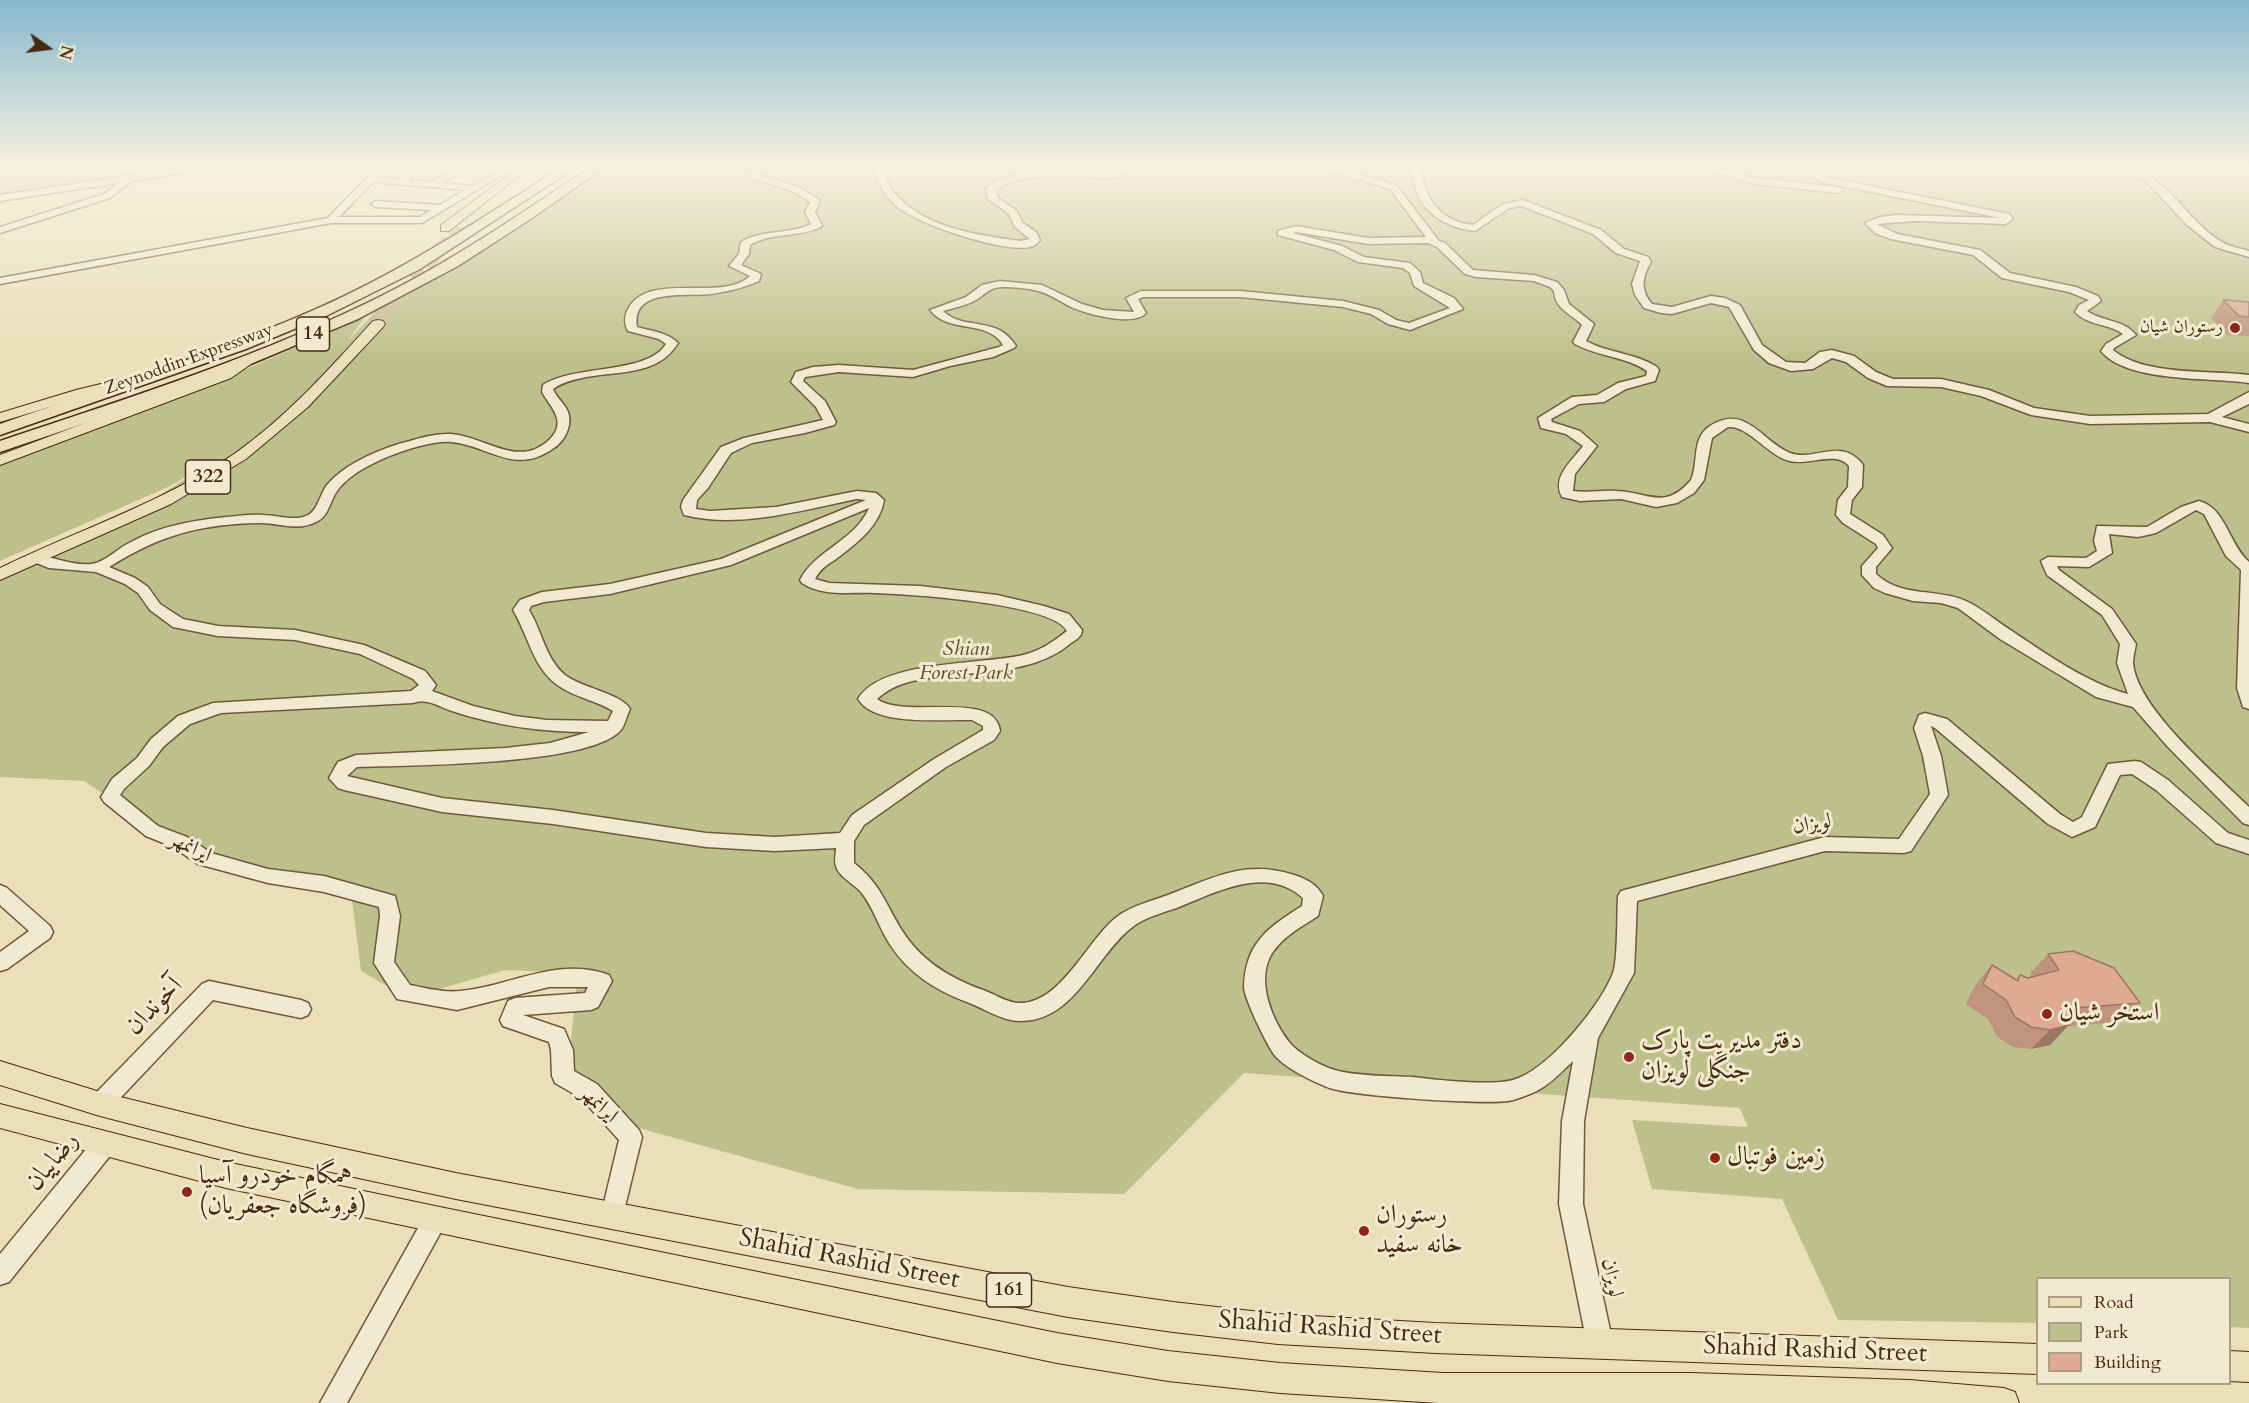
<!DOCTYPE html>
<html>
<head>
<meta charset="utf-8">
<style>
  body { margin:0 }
  #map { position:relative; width:2249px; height:1403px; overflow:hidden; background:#eadfb8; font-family:Cardo,serif }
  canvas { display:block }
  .legend { position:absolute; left:2036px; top:1277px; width:195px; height:108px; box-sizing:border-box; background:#f1ead1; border:2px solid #ad9d85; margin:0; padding:8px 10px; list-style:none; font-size:18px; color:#472a12 }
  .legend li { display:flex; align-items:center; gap:12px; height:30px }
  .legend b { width:30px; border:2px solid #ad9d85 }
  .north { position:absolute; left:18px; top:18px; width:60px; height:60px; -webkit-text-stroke:4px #f1ead1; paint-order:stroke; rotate:104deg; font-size:16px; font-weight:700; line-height:24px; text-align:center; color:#472a12 }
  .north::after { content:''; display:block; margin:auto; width:21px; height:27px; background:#472a12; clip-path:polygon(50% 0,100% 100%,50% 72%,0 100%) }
</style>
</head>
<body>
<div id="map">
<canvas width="2249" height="1403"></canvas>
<ul class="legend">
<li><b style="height:8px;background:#eadfb8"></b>Road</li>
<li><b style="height:16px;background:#bdc08a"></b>Park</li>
<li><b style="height:16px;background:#deab90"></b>Building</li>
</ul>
<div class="north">N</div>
</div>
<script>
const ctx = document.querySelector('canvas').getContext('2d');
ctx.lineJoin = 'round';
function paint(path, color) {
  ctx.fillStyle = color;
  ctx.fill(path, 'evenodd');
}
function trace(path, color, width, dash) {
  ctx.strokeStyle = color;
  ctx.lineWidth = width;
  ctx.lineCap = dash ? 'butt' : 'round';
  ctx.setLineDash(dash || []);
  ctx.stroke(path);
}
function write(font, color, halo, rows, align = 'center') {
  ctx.font = font + ' Cardo,Amiri,serif';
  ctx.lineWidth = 6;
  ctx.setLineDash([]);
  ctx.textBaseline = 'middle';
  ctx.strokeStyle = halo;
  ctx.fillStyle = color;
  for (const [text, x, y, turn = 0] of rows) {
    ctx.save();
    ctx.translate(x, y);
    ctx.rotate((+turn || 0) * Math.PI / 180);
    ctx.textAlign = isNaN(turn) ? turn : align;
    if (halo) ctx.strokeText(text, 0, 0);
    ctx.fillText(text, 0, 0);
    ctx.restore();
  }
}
const green = new Path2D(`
  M0 166H120L111 178 0 195Z
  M598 166H2249V1328L2230 1327V1278H2038L2037 1323 1838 1320 1782 1199 1652 1189 1632 1120 1748 1127 1740 1108 1244 1073 1124 1194 858 1189 628 1125 568 1069 578 973 505 970 408 998 361 971 352 900 262 871 166 836 84 781 0 777V567L155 498 229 452 170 486 0 561V463L214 383 365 317 348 341 388 298 441 269Z`);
const majorTunnel = new Path2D(`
  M378 324 460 225`);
const minor = new Path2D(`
  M193 166H213L208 169 132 181 110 198 0 233V227L104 194 118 183 0 201V195Z
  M378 166H388L378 177 399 179 414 166H423L409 180 430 182 461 166H471L442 183 473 186 506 166H517L422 223H331L0 284V278L328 218ZM373 182 465 190 440 205 376 201 371 204 376 207 431 210 420 217H339Z
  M758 166H769L760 172V174L800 188 818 199 820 201 815 212 822 225 821 227C798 238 771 232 750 245L749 254 741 265 761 274 759 281C743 288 727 292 710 294 686 297 631 287 637 327 651 331 667 332 678 343 653 386 591 364 553 389 556 397 562 401 566 408 575 423 565 442 551 450 513 475 488 445 451 442 443 441 433 443 424 445 398 451 353 468 337 491 330 501 329 515 318 521 299 532 279 523 260 523 200 524 160 535 109 567L135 578 148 587 160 604 183 619 218 626 295 630 364 645 425 671 436 685 432 691 473 706 515 716 547 720 608 721 613 711C597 701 578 698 562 688 533 671 529 636 513 610L520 600 542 592 610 584 721 559 866 500 857 499C802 510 740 529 684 515L681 507 683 500 721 447 744 438 823 420 816 407 791 382 796 372 813 367 839 365 913 370 999 347 1003 345C988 319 948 334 930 310L966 297 982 285 1000 281 1042 285 1082 304 1103 310 1134 312 1126 298 1141 291H1240L1343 301 1379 310 1396 320 1409 323 1450 308 1414 286 1410 273 1403 268 1358 262 1334 250 1278 235V231L1296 226 1368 238 1426 237 1390 189 1326 170 1322 166H1332L1396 185 1439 241 1445 243 1473 270 1534 275 1557 282 1564 290 1569 304 1594 324 1586 341C1608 353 1635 353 1657 367L1659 370 1655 381 1626 389 1604 402 1579 404 1551 419 1552 422 1580 431 1597 446 1575 474 1573 491C1588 493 1602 490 1616 491 1648 492 1665 511 1691 480 1699 462 1691 438 1710 426 1746 403 1762 442 1790 453 1816 462 1841 436 1863 465L1862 487 1852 500 1850 514 1883 535 1892 548 1876 567V574C1901 598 1937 588 1966 601 1982 608 1997 622 2012 631 2046 654 2089 684 2128 694L2117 663 2120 644 2102 615 2047 575 2041 561 2048 557 2086 558 2097 551 2094 541 2097 526 2147 527 2181 507 2199 501C2226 508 2229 545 2249 562V709L2243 707 2237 688 2241 570 2226 556 2204 514 2196 510 2156 533 2138 537 2109 534 2112 553 2089 567 2057 566 2059 570 2112 609 2136 644C2135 650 2133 657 2133 663 2137 709 2216 774 2249 807V825L2243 823 2168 747 2133 707 2096 697 2000 639 1958 608 1941 603 1913 601 1885 593 1874 588 1862 575V566L1878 548 1876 544 1843 523 1836 515 1838 500 1848 487 1849 466C1836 450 1808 466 1790 461 1768 456 1748 425 1728 427L1712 438 1704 480 1694 493 1677 503 1656 507 1621 499 1580 501 1562 497C1551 477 1572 461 1583 446L1566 434 1541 428 1538 418 1572 397 1597 395 1618 383 1646 376 1647 371C1625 356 1598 357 1575 344L1573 342 1582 325C1570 313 1555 309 1554 291L1550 287 1534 281 1476 277 1465 274 1437 247 1428 243 1368 244 1296 232 1293 233 1342 246 1364 257 1410 263 1420 272 1423 283 1454 298 1463 309 1410 330 1388 324 1371 314 1343 307 1240 297H1143L1138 299 1146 313C1133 327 1087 314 1071 307 1061 302 1050 294 1038 291 1027 288 1013 287 1002 287 989 287 984 296 974 301 965 306 953 308 943 311 965 332 996 314 1016 346L1014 348 993 357 950 366 913 377 839 372 805 377 803 381 825 401 836 422 834 425 805 433 752 443 731 453 708 488 697 500 696 509 710 511 776 507 857 491 876 493 884 500C880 526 856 544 836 559 827 565 820 569 815 579L829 583 920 586 997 595 1044 606 1069 614 1082 630C1082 636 1077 639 1071 643 1027 680 962 668 909 682 897 685 887 690 877 699 904 720 995 689 1000 731L994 740 946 767 864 825 854 841V863C881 885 884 901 901 929 920 960 949 978 983 990 994 994 1006 1002 1017 1003 1061 1006 1087 939 1118 916 1132 906 1151 901 1168 895 1213 878 1245 859 1294 875 1306 879 1317 884 1323 896L1318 916C1301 927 1280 938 1270 957 1257 983 1272 1020 1289 1042 1299 1054 1321 1066 1335 1070 1353 1076 1392 1076 1413 1077 1437 1080 1490 1086 1513 1080 1547 1071 1600 1007 1613 973 1618 960 1617 913 1618 896L1621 891 1825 837 1899 839 1930 794 1923 756 1914 728 1919 715 1925 713 1947 719 2060 814 2073 822 2082 817 2108 764 2135 761 2141 762 2168 780 2228 833 2249 840V854L2216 843 2156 790 2132 774 2120 775 2095 827 2072 837 2048 824 1935 728 1931 726 1941 756 1948 795 1911 851 1904 853 1825 851 1637 901 1634 973 1598 1038 1584 1121 1583 1204 1613 1344 1609 1353 1600 1357 1591 1353 1587 1344 1559 1204 1562 1121 1573 1061C1551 1082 1544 1091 1513 1100 1493 1106 1346 1096 1327 1087 1310 1080 1289 1070 1276 1057 1268 1048 1244 998 1244 987 1244 973 1248 955 1257 943 1268 927 1285 917 1302 906L1303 898C1266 865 1217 892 1179 907 1163 913 1144 917 1130 929 1094 958 1074 1023 1018 1021 1001 1020 983 1008 967 1002 935 990 908 973 889 943 879 927 873 907 861 892 854 884 838 876 836 866 834 861 836 853 836 848L775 851 706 847 553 824 442 812 344 790 338 788 329 778 338 762 356 755 505 748 550 743 589 732C541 732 497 726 452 711 437 706 428 698 413 703L221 713 190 724 163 747 149 766 124 789 120 795 158 826 187 837 211 853 268 869 324 876 395 896 400 916 394 962 410 985C426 988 444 993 460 991 512 986 557 956 609 975L612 981 598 1007 591 1010 523 1015 564 1029 573 1050 574 1071 597 1084 639 1130 642 1137 621 1223 613 1227 605 1223 601 1215 619 1140 581 1098 555 1083 552 1076 551 1050 549 1042 503 1026 500 1020 508 1001 515 998 585 993 588 987H549L457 1010 397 999 374 963 380 916 379 907 324 892 268 883 198 864 173 847 146 836 104 802 101 797 112 779 137 758 151 739 178 716 213 703 411 691 419 685 413 679 360 654 295 640 218 636 173 627 150 610 138 593 125 584 96 572 49 568 29 560 27 557 34 553C50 557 80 568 96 563 108 559 120 547 131 542 160 526 194 520 227 517 239 516 251 514 263 515 277 515 295 522 308 515 318 510 320 494 327 485 345 464 376 451 402 443 417 439 434 433 451 434 484 436 518 469 549 440 568 422 551 408 542 392L543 385C575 364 647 375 666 344L659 339 628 331C624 324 624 317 628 309 649 270 721 303 750 276L729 266 739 254 741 242C763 229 789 235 811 224L805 212 810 202 794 192 753 178 750 171ZM869 508C855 541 815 550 800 580L802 583C823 597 850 592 874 593 907 594 1053 603 1067 631 1053 642 1040 651 1023 655 981 665 881 660 858 699 875 727 943 719 972 720L983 726V730L934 759 852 815 840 833 775 837 706 833 553 810 442 798 347 776 357 767C407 765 590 766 621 730 625 725 627 715 630 709 621 693 581 688 565 675 545 658 542 631 529 610L531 606 544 602 610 594 731 565Z
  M874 166H882C886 174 887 184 893 191 921 228 978 235 1020 241L1030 239 1015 227 1009 214 988 199 986 189C1011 163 1081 173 1115 172L1125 166H1135L1127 174 1116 178C1082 179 1024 169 996 190L998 198 1016 210 1023 223 1036 232 1040 240C1038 242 1036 245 1033 246 1011 256 913 223 895 205 883 194 877 181 874 166Z
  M1408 166H1417L1419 169C1423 176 1424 184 1427 192 1435 212 1453 223 1473 225L1503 204 1523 200 1601 230 1624 249 1648 257 1651 262C1642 277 1640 290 1652 304L1672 307 1711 296 1725 298 1740 305 1762 345 1786 362 1805 363 1820 352 1832 350 1854 356 1876 372 1893 379H1941L1989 390 2034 408 2090 416 2208 414 2249 392V404L2222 417 2249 424V432L2210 422 2090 424 2031 415 1981 396 1941 387 1887 386 1868 378 1846 362 1832 358 1813 369 1791 371 1769 363 1754 350 1729 307 1711 303 1672 314 1661 313 1644 308 1635 295 1632 284 1640 261 1616 253 1593 234 1522 206 1509 208 1475 231C1450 228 1427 217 1417 193 1414 183 1413 174 1408 166Z
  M1694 166H1708L1756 178 1838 187 1843 190 1838 193 1756 184Z
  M1791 166H1810L1825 177 2009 214 2013 219 2005 224 1914 221 1877 224 1897 234 1980 250 2010 273 2076 287 2098 296 2101 301 2087 311C2103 322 2123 319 2136 335L2114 348 2113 350C2143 376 2211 370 2249 375V383C2210 377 2127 383 2101 351L2106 344 2123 334C2108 323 2088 326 2075 312L2079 305 2089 300 2069 292 2002 278 1973 255 1891 239 1875 233 1865 223 1880 217 1896 215 2001 218 1822 182 1803 170Z
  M2112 166C2160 161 2185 221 2222 242 2230 247 2240 248 2249 251V257L2215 247 2187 225 2146 181Z
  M0 885 7 888 50 926 53 932 50 938 7 969 0 971V952L29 931 0 905Z
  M209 981 301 1000 308 1003 311 1009 308 1015 301 1018 213 1000 108 1111 100 1114 92 1111 89 1104 92 1097 202 984Z
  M105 1133 113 1136 116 1144 113 1152 9 1282 0 1285V1254L97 1136Z
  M435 1208 443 1212 447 1220 443 1228 347 1403H320L427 1212Z`);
const major = new Path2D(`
  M521 166H532L449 231H441V225Z
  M378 320 383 321 385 324 383 327 308 407 246 459 171 504 0 580V568C78 530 162 503 234 454 287 417 330 368 373 321Z
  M244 360 251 364 231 378 0 465V455L221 372Z
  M142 374 149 378 147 381 86 396 0 422V413L76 390Z
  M0 1061 100 1092 247 1128 456 1173 1068 1287 1173 1302 1278 1314 1435 1323 2038 1344V1374L1435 1353 1278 1344 1173 1332 1068 1317 456 1199 247 1154 100 1116 0 1085Z
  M0 1104 226 1162 435 1206 1057 1333 1168 1351 1280 1363 1443 1373H1691L1909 1380 2004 1388 2015 1392 2019 1403H1439L1280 1393 1168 1381 1057 1363 226 1188 0 1128Z
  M2230 1351 2249 1352V1382L2230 1381Z`);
const highway = new Path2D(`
  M564 166H578L420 269 328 315 246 349 0 435V424C106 387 214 354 316 309 404 271 483 217 564 166Z
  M592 166H606L532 218 458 266 358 319 210 381 0 452V441C134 396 269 354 395 289 464 253 528 209 592 166Z`);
const wall = new Path2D(`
  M2223 300 2249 302V336L2227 335 2211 318Z
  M2048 954 2140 1003 2120 1022 2068 1026 2050 1045 2031 1049 2013 1047 1997 1037 1988 1019 1966 1004 1975 985 1992 965 2016 979 2020 975 2028 978 2032 977 2030 974Z`);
const shadedWall = new Path2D(`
  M2069 1025 2050 1045 2031 1049 2050 1030Z`);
const building = new Path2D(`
  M2223 300 2249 302V317L2239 316Z
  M2073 951 2114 968 2140 1003 2072 1008 2069 1025 2050 1030 2031 1027 2015 1017 2006 1000 1983 984 1992 965 2018 981 2020 975 2028 978 2059 970 2048 954Z`);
const markers = [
  [2235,328,6,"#8f2418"],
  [2047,1014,6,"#8f2418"],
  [1629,1057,6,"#8f2418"],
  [1715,1158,6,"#8f2418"],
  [187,1192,6,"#8f2418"],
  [1364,1231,6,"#8f2418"]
];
const farPoinames = [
  ["رستوران شیان",2223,328]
];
const farStreetnames = [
  ["Zeynoddin Expressway",189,360,-20]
];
const shields = [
  [313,334,33],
  [208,477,45],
  [1009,1290,45]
];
const shieldNames = [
  ["14",313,334],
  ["322",208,477],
  ["161",1009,1290]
];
const parkNames = [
  ["Shian",966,650],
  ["Forest Park",966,674]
];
const streetNames = [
  ["لویزان",1812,825,-9],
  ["ایرانمهر",190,848,26],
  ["ایرانمهر",598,1105,43],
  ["لویزان",1611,1278,78]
];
const nearStreetnames = [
  ["آخوندان",155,1007,-46],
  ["رضاییان",53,1162,-51],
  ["Shahid Rashid Street",849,1260,11],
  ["Shahid Rashid Street",1330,1329,4],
  ["Shahid Rashid Street",1815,1351,2]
];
const nearPoinames = [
  ["استخر شیان",2059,1014],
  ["دفتر مدیریت پارک",1641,1042],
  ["جنگلی لویزان",1641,1072],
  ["زمین فوتبال",1727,1158],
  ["همگام خودرو آسیا",199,1177],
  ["(فروشگاه جعفریان)",199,1207],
  ["رستوران",1376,1216],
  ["خانه سفید",1376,1246]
];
paint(green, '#bdc08a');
trace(majorTunnel, '#c9bb97', 13, [13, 6]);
trace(minor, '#70573c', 3);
trace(major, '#472a12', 2);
trace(highway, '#472a12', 3);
paint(minor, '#f1ead1');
paint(major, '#eadfb8');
paint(highway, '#eadfb8');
paint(wall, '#bf937c');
paint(shadedWall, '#9b7865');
paint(building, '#deab90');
trace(building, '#9b7865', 1.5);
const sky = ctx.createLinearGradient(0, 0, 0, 362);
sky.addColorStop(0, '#88b8cf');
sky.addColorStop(0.46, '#f6f1df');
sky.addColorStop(1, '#f6f1df00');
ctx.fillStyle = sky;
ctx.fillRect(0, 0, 2249, 362);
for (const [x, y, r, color] of markers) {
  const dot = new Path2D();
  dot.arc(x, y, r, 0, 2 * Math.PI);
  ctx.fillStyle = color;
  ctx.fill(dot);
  trace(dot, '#f1ead1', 2);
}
write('18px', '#472a12', '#f1ead1', farPoinames, 'right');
write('18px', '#472a12', '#f1ead1', farStreetnames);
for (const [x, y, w] of shields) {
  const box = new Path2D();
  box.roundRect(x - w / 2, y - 17, w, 34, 4.5);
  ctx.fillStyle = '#f1ead1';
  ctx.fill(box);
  trace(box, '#472a12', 1.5);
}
write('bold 20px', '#472a12', null, shieldNames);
write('italic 21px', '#5f482a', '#f1ead1', parkNames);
write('21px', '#472a12', '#f1ead1', streetNames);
write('26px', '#472a12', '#f1ead1', nearStreetnames);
write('26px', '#472a12', '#f1ead1', nearPoinames, 'left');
</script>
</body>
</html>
